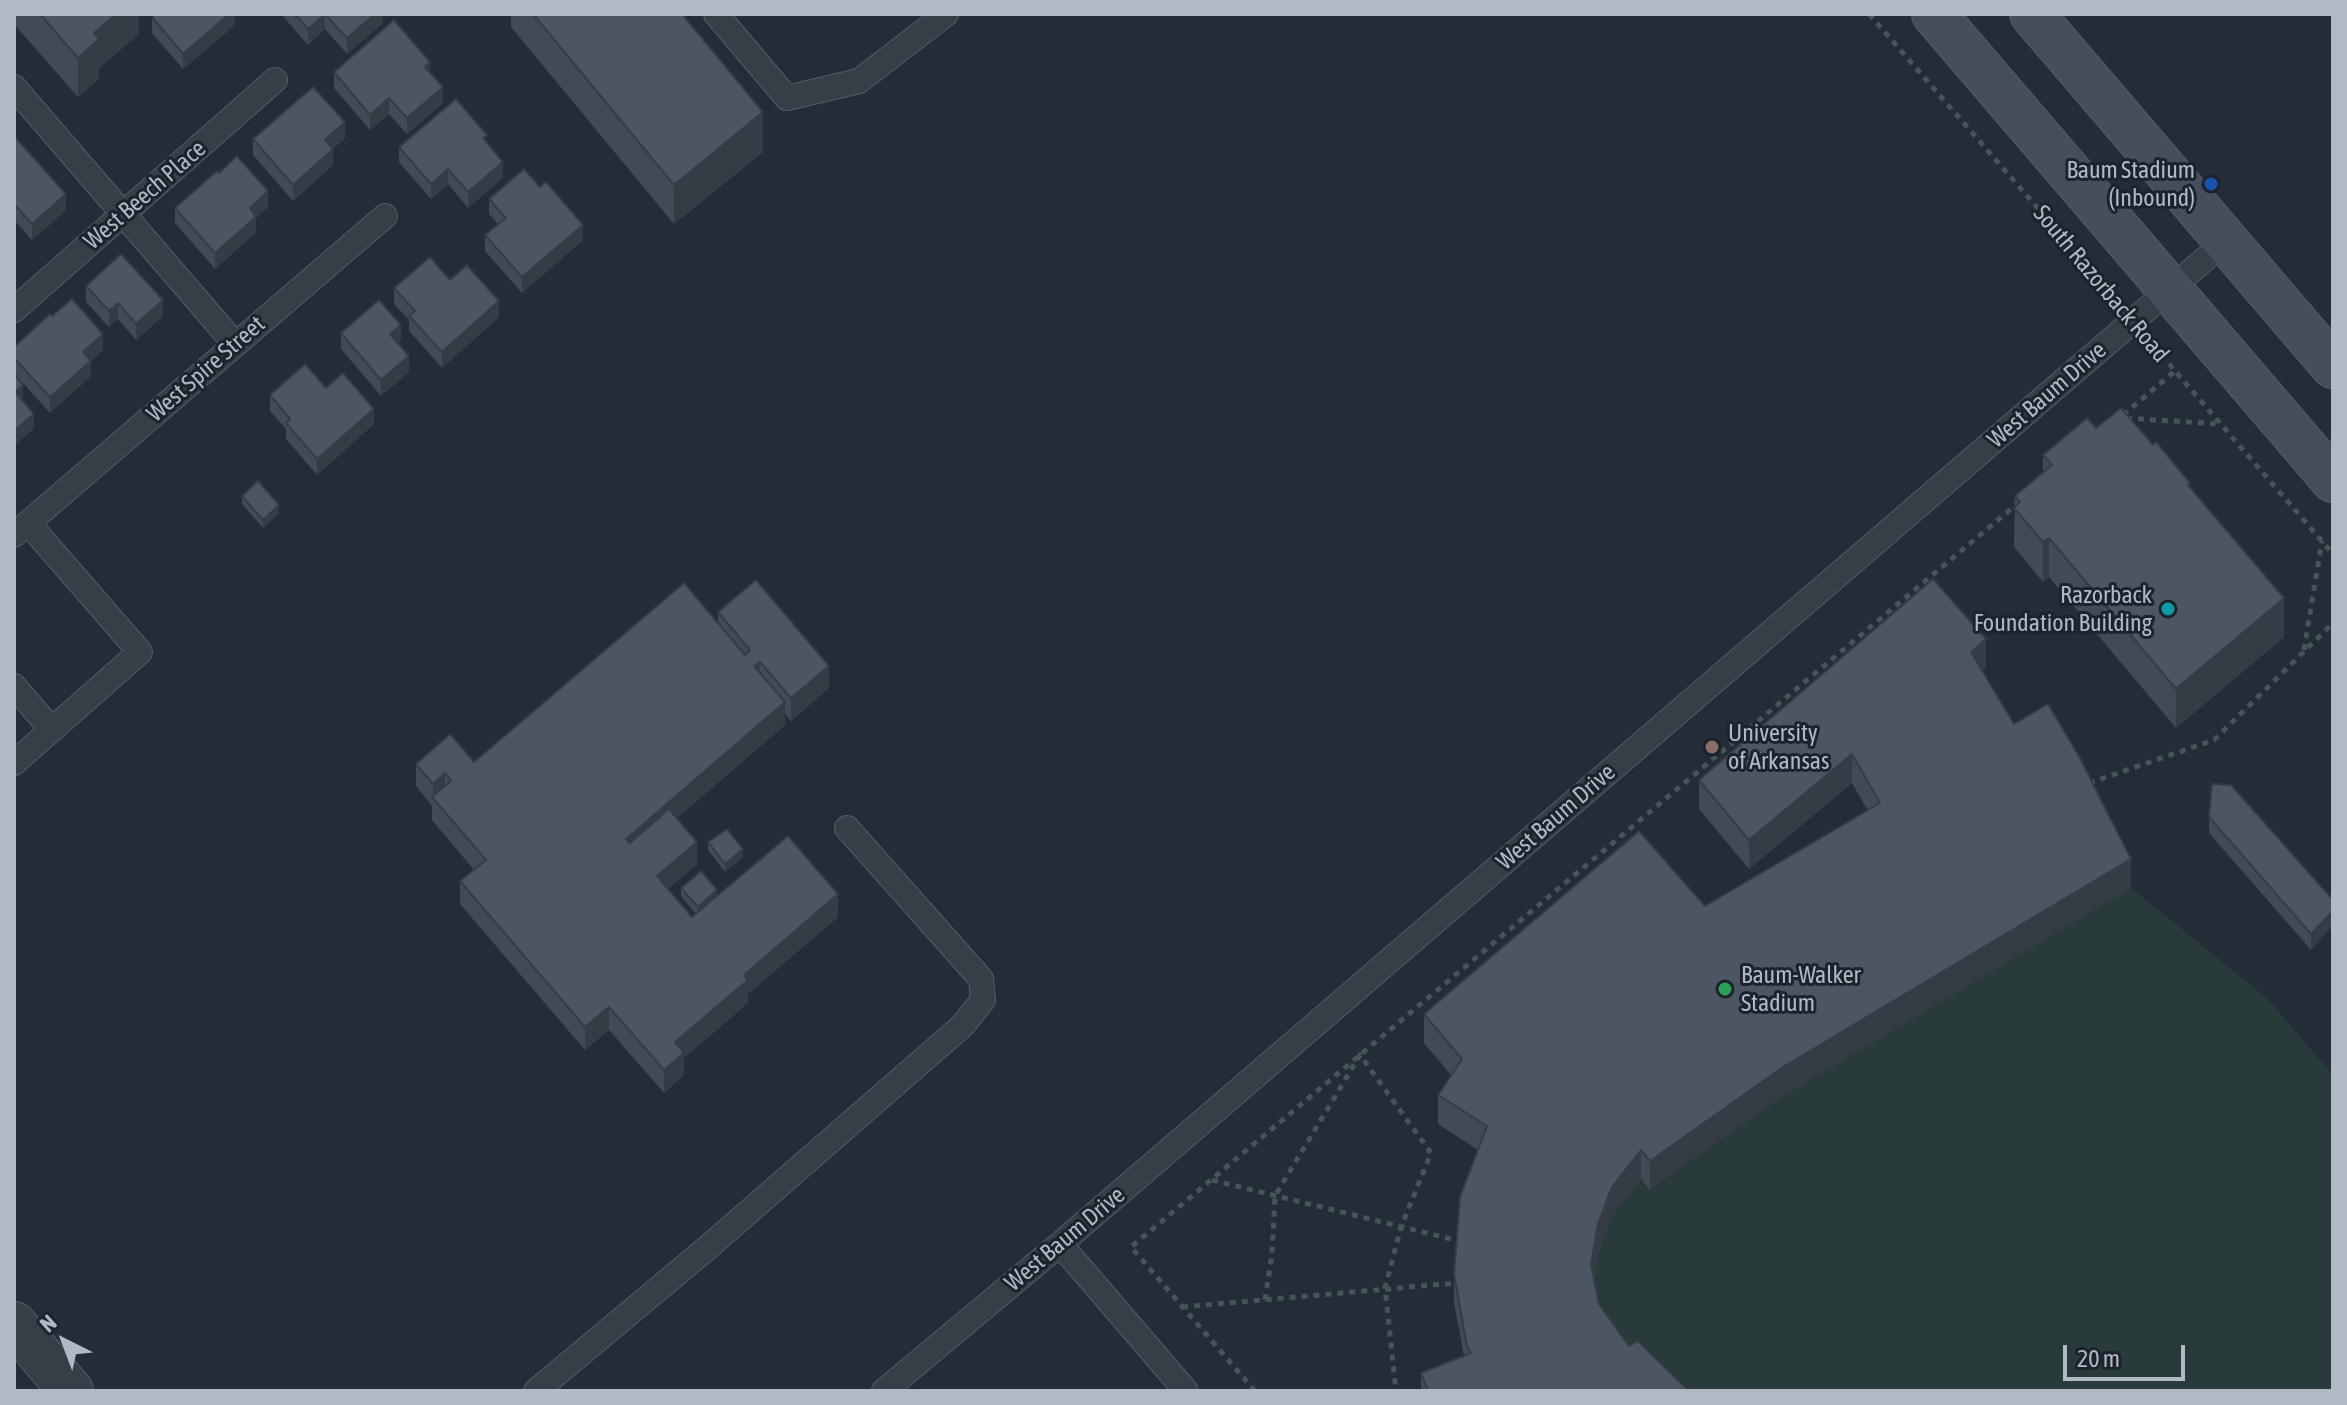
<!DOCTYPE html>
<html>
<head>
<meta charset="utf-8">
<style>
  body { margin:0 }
  #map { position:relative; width:2347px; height:1405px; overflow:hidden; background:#232c37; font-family:"Asap Condensed",sans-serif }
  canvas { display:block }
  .frame { position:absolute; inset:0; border:16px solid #b2b9c4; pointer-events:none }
  .north { position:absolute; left:24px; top:1301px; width:80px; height:80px; -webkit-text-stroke:6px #1c232c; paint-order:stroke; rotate:318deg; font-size:22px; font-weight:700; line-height:32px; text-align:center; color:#b2b9c4 }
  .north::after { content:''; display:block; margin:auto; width:28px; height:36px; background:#b2b9c4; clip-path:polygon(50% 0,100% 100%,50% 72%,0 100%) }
  .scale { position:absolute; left:2063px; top:1345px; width:122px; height:36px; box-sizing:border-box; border:4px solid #b2b9c4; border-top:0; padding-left:10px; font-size:24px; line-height:28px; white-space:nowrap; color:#b2b9c4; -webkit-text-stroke:6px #1c232c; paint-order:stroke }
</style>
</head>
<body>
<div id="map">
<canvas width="2347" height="1405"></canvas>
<div class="frame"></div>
<div class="north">N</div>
<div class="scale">20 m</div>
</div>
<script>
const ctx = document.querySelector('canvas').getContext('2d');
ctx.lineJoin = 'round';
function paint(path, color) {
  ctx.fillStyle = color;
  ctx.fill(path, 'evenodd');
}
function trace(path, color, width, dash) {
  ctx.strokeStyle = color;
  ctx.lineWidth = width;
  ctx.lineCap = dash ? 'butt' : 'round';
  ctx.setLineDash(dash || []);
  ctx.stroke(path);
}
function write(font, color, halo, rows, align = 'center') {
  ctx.font = font + ' "Asap Condensed",sans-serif';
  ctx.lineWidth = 6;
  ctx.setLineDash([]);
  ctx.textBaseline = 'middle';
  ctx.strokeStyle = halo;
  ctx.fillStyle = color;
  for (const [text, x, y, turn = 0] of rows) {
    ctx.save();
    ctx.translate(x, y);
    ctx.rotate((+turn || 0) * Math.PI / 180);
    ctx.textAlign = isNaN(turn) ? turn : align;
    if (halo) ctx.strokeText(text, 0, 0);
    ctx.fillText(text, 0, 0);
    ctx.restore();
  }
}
const green = new Path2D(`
  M2131 888 2267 998 2333 1075V1391H1660L1591 1293 1597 1253 1612 1216 1641 1179 1651 1190 1783 1096Z`);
const path = new Path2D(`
  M1869 14 2115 297
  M2154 345 2175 371 2333 554
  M2123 415 2175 371
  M2126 418 2219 424
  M2304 650 2322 541
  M2089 783 2214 740 2333 623
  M1212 1180 1459 1241
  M1265 1300 1272 1254 1275 1196 1360 1055 1431 1153 1401 1227 1385 1288 1396 1391
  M1182 1307 1456 1283
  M1255 1391 1131 1247 2017 504`);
const service = new Path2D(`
  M716 14 787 98 859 81 946 14
  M14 87 235 344
  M14 310 275 80
  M28 523 385 216
  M14 535 28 523 140 652 14 763
  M14 686 52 730
  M1060 1244 1186 1391
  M536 1391 706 1249 962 1026 983 1000 981 979 847 828
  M884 1391 1060 1244 2226 241`);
const tertiary = new Path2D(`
  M14 1324 71 1391`);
const secondary = new Path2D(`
  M1934 14 2333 480
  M2032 14 2333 366`);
const wall = new Path2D(`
  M14 14H139V34L99 68V79L78 97 14 24Z
  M235 14V25L183 69 152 33V17Z
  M281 14H383V23L347 54 325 29 308 45Z
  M511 14H682L763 152 674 224 511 27Z
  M334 72 430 73 443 103 407 134 389 114 370 130 334 88Z
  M14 136 66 210 32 240 14 220Z
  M345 138 333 149V165L293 201 253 155V139Z
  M487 142 503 178 468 208 448 184 431 199 399 162V147Z
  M489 199 583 240 522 293 485 251V235L498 224 489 214Z
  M268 207 256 218V232L215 269 175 223V208Z
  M450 280 499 317 442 368 409 331V320L394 304V288Z
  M86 286 163 316 136 340 118 319 109 327 86 302Z
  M52 316 103 349 91 361V376L50 413 14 373V347Z
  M341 333 401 340 398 343 409 372 381 396 341 349Z
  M326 388 374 424 317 475 286 439V429L270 411V395Z
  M2096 428 2190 488 2284 637 2176 728 2049 577 2043 582 2014 547 2015 496 2043 472V455Z
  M242 496 279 513 263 528 242 504Z
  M718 612 829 688 791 721 785 714V725L677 818 697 864 668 889 692 917 696 914 681 896V888L717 896 838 917 748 994V1003L684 1058V1075L664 1093 609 1030 585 1050 460 904V881L474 870 432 820V806L416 786V764L474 762 718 623Z
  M1986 668 1982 671 2014 724 2131 888 1783 1096 1650 1190 1641 1179 1612 1216 1598 1253 1594 1277 1599 1304 1629 1346 1689 1391H1421V1373L1464 1356 1454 1303V1274L1478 1150 1438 1124V1095L1451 1075 1424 1043V1014L1705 906 1868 811 1852 783 1749 869 1699 809V780Z
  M2209 817 2333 900 2311 950 2209 833Z
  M708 842 743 857 725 872 708 850Z`);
const shadedWall = new Path2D(`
  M116 14H139V34L99 68V79L78 97V58L94 33Z
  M229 14H235V25L183 69V54Z
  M325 14V29L308 45V29Z
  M375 14H383V23L347 54V38Z
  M430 62V78L425 67Z
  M443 87V103L407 134V118Z
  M389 98V114L370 130V115Z
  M763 112V152L674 224V185Z
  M345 122V138L325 156V140Z
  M333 149V165L293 201V185Z
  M503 162V178L468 208V192Z
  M448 169V184L431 199V184Z
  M268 191V207L256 218V232L215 269V253L250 208Z
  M66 194V210L32 240V224Z
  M583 225V240L522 293V277Z
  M163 300V316L136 340V324Z
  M499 301V317L442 368V352Z
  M118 303V319L109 327V311Z
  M401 325V340L390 349V334Z
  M103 334V349L91 361V376L50 413V397L83 352Z
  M409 356V372L381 396V380Z
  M23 385V401L15 392Z
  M374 409V424L317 475V459Z
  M34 414V429L14 446V431Z
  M279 505V513L263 528V520Z
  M2049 538V577L2043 582V542Z
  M2284 598V637L2176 728V689Z
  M1986 639V668L1971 681V652Z
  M760 662V684L754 666Z
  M829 666V688L791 721V698Z
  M785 702V725L626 862V839Z
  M1852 754V783L1749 869V840Z
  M445 773V796L433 798V784Z
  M697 842V864L657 899V876Z
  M743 849V857L725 872V864Z
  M2131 859V888L1783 1096 1650 1190V1161L1783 1067Z
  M717 890V898L698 915V907Z
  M838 894V917L748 994V1003L684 1058V1075L664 1093V1070L675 1042 744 975Z
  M2333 911V926L2311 950V934Z
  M609 1007V1030L585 1050V1027Z
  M1641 1150V1179L1612 1216 1598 1253 1591 1293V1264L1598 1224 1612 1187Z`);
const building = new Path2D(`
  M40 14H116L94 33 99 39 78 58Z
  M156 14H229L183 54 152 17Z
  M295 14H325L308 29Z
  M325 14H375L347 38Z
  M533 14H682L763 112 674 185Z
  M394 20 430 62 425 67 443 87 407 118 389 98 370 115 334 72Z
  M313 87 345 122 325 140 333 149 293 185 253 139Z
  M456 99 487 135 483 138 503 162 468 192 448 169 431 184 399 147Z
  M14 136 66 194 32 224 14 204Z
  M237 156 268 191 250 208 256 217 215 253 175 208 217 171 219 173Z
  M524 169 540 187 546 182 583 225 522 277 485 235 506 218 489 199Z
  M121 254 163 300 136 324 118 303 109 311 86 286Z
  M430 257 450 280 467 265 499 301 442 352 409 316 415 311 394 288Z
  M72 299 103 334 83 352 91 361 50 397 14 358V347L50 314 52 316Z
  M379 300 401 325 390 334 409 356 381 380 341 333Z
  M305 364 326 388 343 373 374 409 317 459 286 423 290 419 270 395Z
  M14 374 23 385 15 392 34 414 14 431Z
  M2121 408 2153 445 2156 442 2190 483 2188 485 2284 598 2176 689 2049 538 2043 542 2014 508 2020 502 2015 496 2052 465 2043 455 2087 418 2096 428Z
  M258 481 279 505 263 520 242 496Z
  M1933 579 1986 639 1971 652 2014 724 2048 704 2080 758 2131 859 1783 1067 1650 1161 1641 1150 1612 1187 1598 1224 1591 1264 1599 1304 1629 1346 1638 1341 1689 1391H1428L1421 1373 1471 1353 1467 1347 1454 1274 1460 1197 1487 1126 1438 1095 1462 1059 1424 1014 1639 831 1705 906 1880 803 1852 754 1749 840 1699 780Z
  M756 580 829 666 791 698 760 662 754 666 785 702 626 839 630 843 669 809 697 842 657 876 692 917 788 836 838 894 744 975 748 980 675 1042 684 1053 664 1070 609 1007 585 1027 460 881 486 860 432 797 451 781 445 773 433 784 416 764 450 734 474 762 684 583 745 655 750 650 718 612Z
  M2212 784 2231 785 2333 900V911L2311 934 2209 817Z
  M727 829 743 849 725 864 708 842Z
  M701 871 717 890 698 907 681 888Z`);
const markers = [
  [2211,184,8,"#1a4fb4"],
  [2168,609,8,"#0f9aa8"],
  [1712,747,8,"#8d6e63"],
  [1725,989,8,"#2e9e5b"]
];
const poiNames = [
  ["Baum Stadium",2195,170],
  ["(Inbound)",2195,198],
  ["Razorback",2152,595],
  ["Foundation Building",2152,623],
  ["University",1728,733,"left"],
  ["of Arkansas",1728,761,"left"],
  ["Baum-Walker",1741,975,"left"],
  ["Stadium",1741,1003,"left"]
];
const streetNames = [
  ["West Beech Place",145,195,-41],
  ["South Razorback Road",2101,284,50],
  ["West Spire Street",206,369,-41],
  ["West Baum Drive",2047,395,-41],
  ["West Baum Drive",1556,817,-41],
  ["West Baum Drive",1065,1239,-40]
];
paint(green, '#283a3a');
trace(service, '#555c65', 26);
trace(tertiary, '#555c65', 46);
trace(secondary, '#555c65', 46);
trace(path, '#455658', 5, [6, 6]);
trace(service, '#373e48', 24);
trace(tertiary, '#373e48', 44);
trace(secondary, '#454e5a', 44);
paint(wall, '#414a55');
paint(shadedWall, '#353c45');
paint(building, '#4c5663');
trace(building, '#353c45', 2);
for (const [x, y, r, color] of markers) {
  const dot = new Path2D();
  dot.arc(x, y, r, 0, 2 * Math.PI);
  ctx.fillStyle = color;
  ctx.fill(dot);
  trace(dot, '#1c232c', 3);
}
write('24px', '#b2b9c4', '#1c232c', poiNames, 'right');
write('24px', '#b2b9c4', '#1c232c', streetNames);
</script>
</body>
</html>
